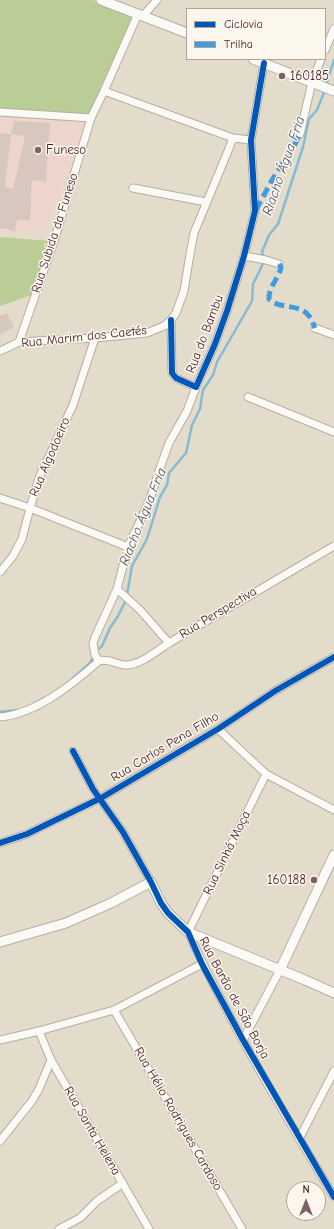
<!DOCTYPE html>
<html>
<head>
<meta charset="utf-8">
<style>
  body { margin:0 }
  #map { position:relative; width:334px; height:1229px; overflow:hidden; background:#e4dcca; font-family:"Comic Neue",sans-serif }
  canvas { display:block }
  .legend { position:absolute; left:186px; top:8px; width:140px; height:52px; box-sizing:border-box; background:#fbf7ec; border:1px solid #b4a19f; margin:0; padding:5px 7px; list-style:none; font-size:12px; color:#4a1f2b }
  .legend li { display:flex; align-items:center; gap:8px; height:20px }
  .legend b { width:20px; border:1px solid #b4a19f }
  .north { position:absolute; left:286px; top:1181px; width:40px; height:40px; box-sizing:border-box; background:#fbf7ec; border:1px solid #b4a19f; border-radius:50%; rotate:0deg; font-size:11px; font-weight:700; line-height:16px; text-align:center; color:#4a1f2b }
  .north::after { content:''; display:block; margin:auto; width:14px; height:18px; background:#806163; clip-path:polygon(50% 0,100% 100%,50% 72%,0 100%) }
</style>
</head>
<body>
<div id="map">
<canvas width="334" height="1229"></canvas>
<ul class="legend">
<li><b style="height:5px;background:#0057b8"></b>Ciclovia</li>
<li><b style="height:5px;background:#409be1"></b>Trilha</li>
</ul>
<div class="north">N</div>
</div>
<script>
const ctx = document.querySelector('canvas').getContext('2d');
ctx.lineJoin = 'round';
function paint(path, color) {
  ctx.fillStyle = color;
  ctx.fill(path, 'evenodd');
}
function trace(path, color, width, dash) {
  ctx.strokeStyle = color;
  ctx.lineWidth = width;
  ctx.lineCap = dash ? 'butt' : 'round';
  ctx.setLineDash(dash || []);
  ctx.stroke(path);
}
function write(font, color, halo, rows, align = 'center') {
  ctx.font = font + ' "Comic Neue",sans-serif';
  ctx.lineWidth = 3;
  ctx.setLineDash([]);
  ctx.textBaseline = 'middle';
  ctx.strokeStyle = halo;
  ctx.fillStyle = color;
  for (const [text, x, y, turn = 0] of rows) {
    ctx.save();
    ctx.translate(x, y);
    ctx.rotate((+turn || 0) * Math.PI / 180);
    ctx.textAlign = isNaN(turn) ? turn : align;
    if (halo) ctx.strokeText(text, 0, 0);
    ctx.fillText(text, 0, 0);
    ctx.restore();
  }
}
const built = new Path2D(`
  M0 108 89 114 44 232H0Z`);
const green = new Path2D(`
  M0 0H92L134 16 94 114 0 112Z
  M0 237 51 241 34 294 0 306Z`);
const stream = new Path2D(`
  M326 85 334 60
  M96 651 102 646 110 628 118 616 126 600 132 566 147 539 160 497 167 485 169 473 186 453 192 425 200 409 203 390 213 375 217 362 252 301 253 284 260 270 264 261 262 252 269 235 278 224 303 147 309 119 317 110 325 90
  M73 678 90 663 94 655
  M35 703 44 698
  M0 712 17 710`);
const building = new Path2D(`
  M14 121 50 123 46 182 32 180 30 220H17L15 232 4 228 0 229V133L11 134ZM11 134 25 136 13 189 5 187Z
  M7 313 14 327 0 335V316Z`);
const minor = new Path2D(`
  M143 16 157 0
  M325 50 334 29
  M104 91 233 138
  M0 112 91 118
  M300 134 312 82 321 59
  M133 188 206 202
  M244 256 266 260 279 264
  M171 320 172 373 176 378 196 387 215 344 227 311 244 256 255 211 251 140 264 63
  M315 328 334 335
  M19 342 55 238 91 118 104 91 138 14
  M0 351 19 342 95 338 147 333 164 326 171 320 176 313 184 291 190 254 194 233 228 151 233 138 251 140
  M248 397 334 432
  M0 498 30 508 128 547
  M0 572 13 556 22 539 30 508 39 478 73 405 95 338
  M117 589 140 610 169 643
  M99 661 95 655 93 643 96 635 117 589 128 547 149 502 159 471 169 443 187 411 196 387
  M99 661C108 658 115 664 124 665 139 666 157 651 169 643L334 546
  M0 717C36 714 73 684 99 661
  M218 729 266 774 334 810
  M73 751 93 789 123 832 151 882
  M266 774 188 932C230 1024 283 1111 334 1197
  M0 843 27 834 101 798 218 729 275 691 334 657
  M114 1010 242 1229
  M39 1031 51 1060 149 1229
  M0 1040 39 1031 114 1010 202 964
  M243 1040 280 970
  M299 1139 334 1071
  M0 1141 32 1101 39 1089 51 1060
  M59 1229 80 1218 97 1201 123 1183`);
const tertiary = new Path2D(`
  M101 0 187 33
  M253 59 334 91
  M0 942 66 923 111 903 151 882 161 903 168 913 188 932 305 980 334 993
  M280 970 334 855`);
const quiet = new Path2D(`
  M256 210 272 180 294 146 300 134
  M279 264 281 267C279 278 268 288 269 299 280 310 300 303 309 316 312 319 313 324 315 328`);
const cycleway = new Path2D(`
  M171 320 172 373 176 378 196 387 215 344 227 311 244 256 255 211 251 140 264 63
  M73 751 93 789 123 832 151 882 161 903 168 913 188 932 202 964 243 1040 334 1197
  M0 843 27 834 101 798 218 729 275 691 334 657`);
const markers = [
  [282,76,4,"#806163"],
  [38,150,4,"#806163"],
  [314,880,4,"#806163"]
];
const poiNames = [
  ["160185",290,76],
  ["Funeso",46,150],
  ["160188",306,880,"right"]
];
const streetNames = [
  ["Rua Subida da Funeso",55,233,-72],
  ["Rua do Bambu",205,334,-69],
  ["Rua Marim dos Caetés",84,337,-6],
  ["Rua Algodoeiro",50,457,-67],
  ["Rua Perspectiva",218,613,-31],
  ["Rua Carlos Pena Filho",165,747,-31],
  ["Rua Sinhá Moça",227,853,-64],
  ["Rua Barão de São Borja",234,998,62],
  ["Rua Hélio Rodrigues Cardoso",178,1119,60],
  ["Rua Santa Helena",92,1131,60]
];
const waterNames = [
  ["Riacho Água Fria",284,166,-71],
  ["Riacho Água Fria",143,517,-68]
];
paint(built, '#eed5cb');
paint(green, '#bbcd96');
trace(stream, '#87bad4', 2.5);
paint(building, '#d8c7be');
trace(minor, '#b6ada2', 9);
trace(tertiary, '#b6ada2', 11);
trace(minor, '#fbfaf7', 7);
trace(tertiary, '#fbfaf7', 9);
trace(quiet, '#409be1', 5, [10, 5]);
trace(cycleway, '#0057b8', 6);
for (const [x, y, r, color] of markers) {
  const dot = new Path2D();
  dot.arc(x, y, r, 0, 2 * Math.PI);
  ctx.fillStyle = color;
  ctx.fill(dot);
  trace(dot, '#fbf7ec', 1.5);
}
write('13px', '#4a1f2b', '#fbf7ec', poiNames, 'left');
write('13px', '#4a1f2b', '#fbf7ec', streetNames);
write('italic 14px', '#525770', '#fbf7ec', waterNames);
</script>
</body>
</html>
